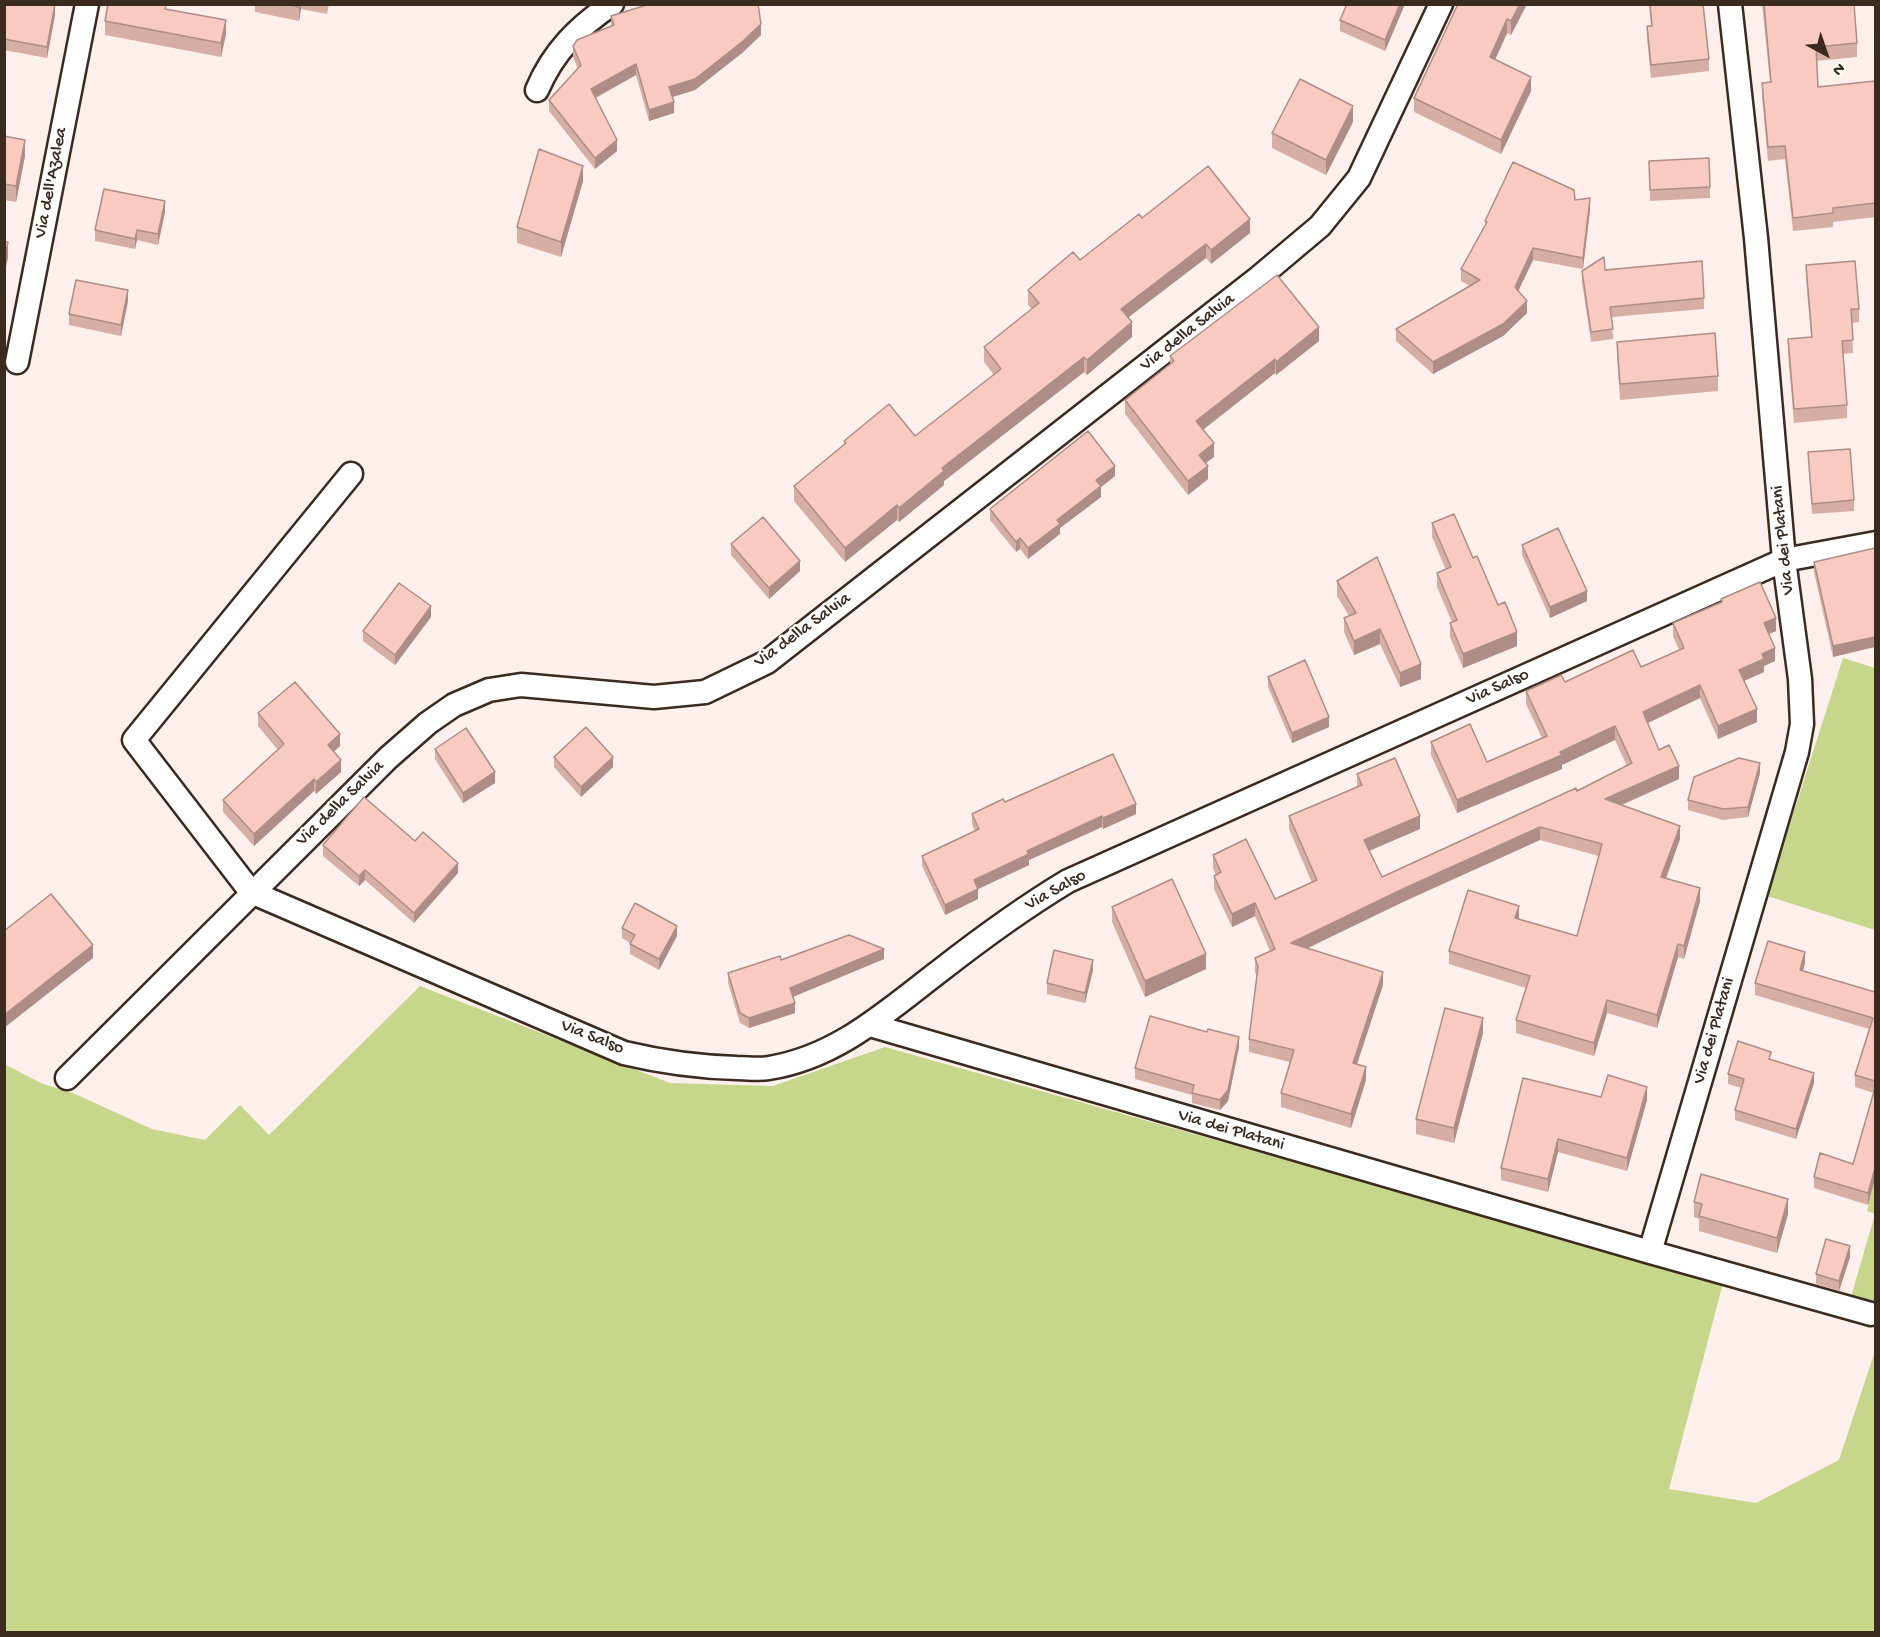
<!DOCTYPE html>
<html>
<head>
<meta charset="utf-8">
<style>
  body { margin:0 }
  #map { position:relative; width:1880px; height:1637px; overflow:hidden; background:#fdefec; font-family:"Gochi Hand",sans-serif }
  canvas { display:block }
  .frame { position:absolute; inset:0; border:6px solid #3b2a1e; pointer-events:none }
  .north { position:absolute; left:1796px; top:24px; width:60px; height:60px; -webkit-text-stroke:4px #fff; paint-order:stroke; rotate:140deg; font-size:16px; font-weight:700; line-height:24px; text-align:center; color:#3b2a1e }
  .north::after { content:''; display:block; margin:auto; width:21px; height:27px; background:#3b2a1e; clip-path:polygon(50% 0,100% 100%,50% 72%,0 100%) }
</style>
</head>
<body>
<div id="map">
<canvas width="1880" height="1637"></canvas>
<div class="frame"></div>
<div class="north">N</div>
</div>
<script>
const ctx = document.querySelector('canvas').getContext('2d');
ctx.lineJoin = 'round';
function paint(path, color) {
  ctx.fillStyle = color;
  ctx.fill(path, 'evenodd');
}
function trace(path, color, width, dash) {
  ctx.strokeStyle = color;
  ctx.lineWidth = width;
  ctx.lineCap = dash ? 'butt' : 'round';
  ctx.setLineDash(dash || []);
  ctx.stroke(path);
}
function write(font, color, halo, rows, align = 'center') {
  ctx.font = font + ' "Gochi Hand",sans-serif';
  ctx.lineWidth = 5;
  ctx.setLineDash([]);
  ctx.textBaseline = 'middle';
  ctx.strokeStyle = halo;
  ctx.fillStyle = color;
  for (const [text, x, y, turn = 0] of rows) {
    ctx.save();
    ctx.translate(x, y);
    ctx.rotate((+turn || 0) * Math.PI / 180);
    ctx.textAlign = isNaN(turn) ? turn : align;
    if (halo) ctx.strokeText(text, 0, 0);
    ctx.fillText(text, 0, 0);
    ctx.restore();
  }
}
const green = new Path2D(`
  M1843 658 1875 668V930L1767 896Z
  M420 986 670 1083 773 1086 885 1047 1723 1283 1669 1489 1756 1503 1839 1460 1875 1351V1632H5L4 1064 43 1084 73 1093 152 1129 205 1140 240 1105 269 1135Z
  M1875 1178V1304L1851 1297 1875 1214 1867 1211Z`);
const street = new Path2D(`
  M537 90C553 52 578 27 612 4
  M17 362 87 4
  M351 474 134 740 251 892 624 1053C662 1062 698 1067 737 1068 747 1068 759 1070 769 1068 838 1057 887 1011 941 970 982 938 1023 908 1068 881L1784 560 1876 543
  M870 1025 1650 1252 1797 752 1802 724 1800 679 1784 560 1756 238 1730 4
  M67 1078 388 758 428 723 454 705 489 690 521 685 654 697 705 692 767 662 1257 279 1320 226 1359 178 1441 4
  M1650 1252 1871 1314`);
const wall = new Path2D(`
  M255 4H329L327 14 301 9 299 21 255 12Z
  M1347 4H1405L1385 51 1340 31V20Z
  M1458 4H1527L1511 35 1507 33 1495 60 1531 91 1501 154 1414 112V98Z
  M1649 4H1703L1709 59V71L1651 78 1647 39V26H1651Z
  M1762 4H1854L1857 43V57L1816 61 1818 87 1875 81V217L1833 222V227L1793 231 1785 159 1768 161 1762 97V83L1770 82Z
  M167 9 226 34 221 57 105 35V21Z
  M4 13 55 15 47 58 4 50Z
  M611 16 761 35 742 53 695 90 672 97 674 113 649 121 636 75 596 98 617 151 595 169 549 111V100L578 69 573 57V46L611 26Z
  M1353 122 1326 175 1272 148V133Z
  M4 136 25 156 16 202 4 200Z
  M1649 161 1710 187V198L1650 201Z
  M583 181 561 257 517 243V227Z
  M1575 200 1590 210 1583 269 1533 260 1518 291 1527 313 1503 336 1433 374 1396 341V329L1470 286 1461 281V269L1485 225V221Z
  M165 212 158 245 137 240 135 249 95 241V230Z
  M1142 218 1250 233 1211 264 1206 258 1128 317 1132 337 1087 375 1084 372 944 481V485L899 522 897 520 845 562 794 501V486L844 445V441L915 436 994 375 984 362V347L1032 309 1028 305V290L1080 260Z
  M1806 265 1859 309V322L1852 323 1853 353 1843 354 1847 405V418L1794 423 1788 353V339L1811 337 1806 279Z
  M1605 270 1704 298V309L1612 317 1613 339 1591 342 1582 282V271Z
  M128 301 121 336 69 325V314Z
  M1319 341 1276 375 1275 373 1203 430 1214 457 1206 463 1208 479 1188 495 1125 414V400L1170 365V356Z
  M1617 342 1718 376V391L1620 400 1617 357Z
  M1808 452 1854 500V511L1812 514Z
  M1115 476 1101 487V497L1060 528V534L1028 559 1020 549 1016 552 990 520V509Z
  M1432 523 1473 558 1498 605 1517 646 1463 668 1450 637V623L1452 622 1437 587V573L1446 570 1432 537Z
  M731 544 800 571 769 599 731 555Z
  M1522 545 1587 601 1550 618 1522 555Z
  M1875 548 1833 657 1814 572V562Z
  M1377 557 1421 679 1400 687 1380 644 1354 655 1344 632V618L1349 616 1337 596V581Z
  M1721 599 1776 631 1769 634 1775 661 1764 666V672L1744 681 1757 722 1718 739 1700 698 1648 723 1659 750 1679 779 1622 805 1680 839 1666 879 1700 901 1684 959 1678 957 1657 1028 1607 1013 1594 1056 1516 1033V1020L1526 988 1449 964V951L1519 919 1577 936 1599 856 1540 840 1405 901 1308 948 1383 985 1357 1064 1366 1080 1351 1128 1281 1107V1093L1290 1062 1249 1052V1039L1257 977 1255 972V958L1270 951 1255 916 1232 927 1214 889V876L1216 875 1213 868V855L1275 899 1312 883 1289 829V816L1357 787V774L1420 829 1369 851 1382 877 1577 791 1627 766 1615 740 1562 765V769L1457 813 1431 755V742L1487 762 1542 738 1526 704V691L1641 667 1679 650 1673 636V623L1721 602Z
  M431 617 395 665 363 641V631Z
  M1268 677 1329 727 1292 743 1268 687Z
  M258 713 340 746 334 751 341 772 316 794 314 791 254 846 223 812V800L278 750 258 726Z
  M435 749 495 783 463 803 435 759Z
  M554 757 613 767 581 797 554 767Z
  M1760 773 1748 817 1723 820 1688 810V800Z
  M972 814H1136L1103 829 1102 827 1029 860V865L978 889V899L945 915 922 866V856L975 831 972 824Z
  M415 841 458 873 414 923 365 880 359 886 323 856V845Z
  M1112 907 1206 969 1145 997 1112 922Z
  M622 928 677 936 659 970 630 954V943L622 938Z
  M884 959 793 997 795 1013 749 1028 740 1023 728 983V973L781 960Z
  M1805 963 1803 971 1875 992V1179L1868 1205 1814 1188V1177L1853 1164 1874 1093 1855 1087V1075L1869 1029 1755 995V983Z
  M1093 970 1085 1003 1047 994V983Z
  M1207 1032 1239 1047 1228 1101 1220 1110 1192 1103V1095L1135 1079V1068Z
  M1483 1033 1454 1143 1416 1134V1119Z
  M1771 1060 1814 1083 1796 1139 1735 1120V1110L1741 1088 1728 1084V1074Z
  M1601 1097 1647 1100 1627 1171 1558 1152 1548 1192 1501 1180V1168Z
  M1694 1202 1788 1214 1777 1253 1699 1231V1219L1694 1217Z
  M1850 1257 1839 1291 1816 1284V1274Z`);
const shadedWall = new Path2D(`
  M55 4V15L47 58V47Z
  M299 4H301V9L299 21Z
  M1400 4H1405L1385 51V40Z
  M1520 4H1527L1511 35V21Z
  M1507 19V33L1490 71V57Z
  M226 20V34L221 57V43Z
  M761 24V35L742 53 695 90 669 98V87Z
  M636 64V75L591 100V89Z
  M1531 77V91L1501 154V140Z
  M674 102V113L649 121V110Z
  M1353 106V122L1326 175V160Z
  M25 140V156L16 202V186Z
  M617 140V151L595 169V158Z
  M583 166V181L561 257V242Z
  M1590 198V210L1583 269V258Z
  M165 201V212L158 245V234Z
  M1250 219V233L1211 264V250Z
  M137 230V240L135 249V239Z
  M8 242V258L4 276V260Z
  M1206 244V258L1121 323V309Z
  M1533 248V260L1515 298V287Z
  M128 290V301L121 336V325Z
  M1527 301V313L1503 336 1433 374V362Z
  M1132 322V337L1087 375V360Z
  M1319 327V341L1276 375V362Z
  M1084 357V372L944 481V485L899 522V508L942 468Z
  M1275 359V373L1196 435V421Z
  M1214 443V457L1199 468V455Z
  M1115 466V476L1101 487V497L1060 528V534L1028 559V548L1096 480Z
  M1208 466V479L1188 495V481Z
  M897 505V520L845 562V548Z
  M1020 538V549L1016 552V542Z
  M800 561V571L769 599V588Z
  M1587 591V601L1550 618V607Z
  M431 606V617L395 665V655Z
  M1776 618V631L1764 636V623Z
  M1380 629V644L1354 655V641Z
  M1517 632V646L1463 668V654Z
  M1875 637V647L1833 657V646Z
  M1775 648V661L1764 666V672L1739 683V670L1762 654Z
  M1421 664V679L1400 687V673Z
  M1700 685V698L1643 725V712Z
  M1757 709V722L1718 739V726Z
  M1329 717V727L1292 743V733Z
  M1615 726V740L1562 765V769L1457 813V800Z
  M340 734V746L328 757V745Z
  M613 757V767L581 797V787Z
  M341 760V772L316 794V782Z
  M1760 763V773L1748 817V807Z
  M1679 766V779L1605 812V799Z
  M495 772V783L463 803V793Z
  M314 779V791L254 846V834Z
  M1136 804V814L1103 829V818Z
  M1102 816V827L1029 860V865L974 891V880L1027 851Z
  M1420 816V829L1364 853V840Z
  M1680 826V839L1661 891V877Z
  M1540 827V840L1405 901 1291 956V943L1405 888Z
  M458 863V873L414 923V913Z
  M365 870V880L359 886V876Z
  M1700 888V901L1684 959V946Z
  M978 889V899L945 915V905Z
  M1255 903V916L1232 927V914Z
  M1519 906V919L1515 918Z
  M677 926V936L659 970V959Z
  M1678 944V957L1657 1028V1015Z
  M93 945V958L4 1028V1015Z
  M884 949V959L790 998V988Z
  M1805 952V963L1800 982V970Z
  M1206 954V969L1145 997V981Z
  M1093 960V970L1085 1003V993Z
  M1383 972V985L1353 1076V1063Z
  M1607 1000V1013L1594 1056V1043Z
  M795 1003V1013L749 1028V1018Z
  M1483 1018V1033L1454 1143V1128Z
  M1239 1037V1047L1228 1101 1220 1110V1100Z
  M1366 1067V1080L1351 1128V1114Z
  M1814 1073V1083L1796 1139V1129Z
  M1647 1087V1100L1627 1171V1158Z
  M1558 1139V1152L1548 1192V1179Z
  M1875 1168V1179L1868 1205V1193Z
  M1788 1199V1214L1777 1253V1238Z
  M1850 1246V1257L1839 1291V1281Z`);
const building = new Path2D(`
  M6 4H55L47 47 4 39V13Z
  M108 4H166L165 9 226 20 221 43 105 21Z
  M283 4H299V7Z
  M650 4H758L761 24 742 42 695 79 669 87 674 102 649 110 636 64 591 89 617 140 595 158 549 100 581 65 573 46 577 40 614 25 611 16Z
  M1347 4H1400L1385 40 1340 20Z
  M1458 4H1520L1511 21 1507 19 1490 57 1531 77 1501 140 1414 98Z
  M1650 4H1703L1709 59 1651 65 1647 26H1652Z
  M1764 4H1854L1857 43 1816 47 1818 87 1875 81V203L1833 208V213L1793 218 1785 146 1768 147 1762 83 1771 82Z
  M1300 79 1353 106 1326 160 1272 133Z
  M4 136 25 140 16 186 4 184Z
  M539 149 583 166 561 242 517 227Z
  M1709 158 1710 187 1650 190 1649 161Z
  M1513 162 1574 190 1575 200 1590 198 1583 258 1533 248 1515 287 1527 301 1503 324 1433 362 1396 329 1480 280 1461 269 1487 222 1485 221Z
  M1208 166 1250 219 1211 250 1206 244 1121 309 1132 322 1087 360 1084 357 942 468 944 471 899 508 897 505 845 548 794 486 846 443 844 441 889 404 915 436 1001 369 984 347 1039 303 1028 290 1073 252 1080 260 1139 214 1142 218Z
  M104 189 165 201 158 234 137 230 135 239 95 230Z
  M4 242H8L4 260Z
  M1604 257 1605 270 1702 261 1704 298 1610 307 1613 329 1591 332 1582 271Z
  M1855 261 1859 309H1851L1853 340 1842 341 1847 405 1794 409 1788 339 1812 337 1806 265Z
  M1277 275 1319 327 1276 362 1275 359 1196 421 1214 443 1199 455 1208 466 1188 481 1125 400 1174 361 1170 356Z
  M76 280 128 290 121 325 69 314Z
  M1715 333 1718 376 1620 384 1617 342Z
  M1088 431 1115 466 1096 480 1101 486 1057 520 1060 524 1028 548 1020 538 1016 542 990 509Z
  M1850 449 1854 500 1812 504 1808 452Z
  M1454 514 1473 558 1477 556 1498 605 1505 602 1517 632 1463 654 1450 623 1457 620 1437 573 1451 567 1432 523Z
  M763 517 800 561 769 588 731 544Z
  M1558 528 1587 591 1550 607 1522 545Z
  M1875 548V637L1833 646 1814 562Z
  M1377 557 1421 664 1400 673 1380 629 1354 641 1344 618 1356 613 1337 581Z
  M1760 582 1776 618 1764 623 1775 648 1762 654 1764 659 1739 670 1757 709 1718 726 1700 685 1643 712 1659 750 1669 745 1679 766 1605 799 1680 826 1661 877 1700 888 1684 946 1678 944 1657 1015 1607 1000 1594 1043 1516 1020 1530 976 1449 951 1468 890 1519 906 1515 918 1577 936 1602 844 1540 827 1405 888 1291 943 1383 972 1353 1063 1366 1067 1351 1114 1281 1093 1294 1050 1249 1039 1258 967 1255 958 1275 949 1255 903 1232 914 1214 876 1221 872 1213 855 1246 839 1275 899 1317 880 1289 816 1362 785 1357 774 1395 758 1420 816 1364 840 1382 877 1576 788 1577 791 1632 763 1615 726 1560 752 1562 755 1457 800 1431 742 1470 724 1487 762 1547 736 1526 691 1561 675 1565 682 1633 650 1641 667 1684 648 1673 623 1722 602 1721 599Z
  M399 583 431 606 395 655 363 631Z
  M1305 660 1329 717 1292 733 1268 677Z
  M295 682 340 734 328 745 341 760 316 782 314 779 254 834 223 800 284 744 258 713Z
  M586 727 613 757 581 787 554 757Z
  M466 728 495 772 463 793 435 749Z
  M1113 754 1136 804 1103 818 1102 816 1027 851 1029 854 974 880 978 889 945 905 922 856 979 829 972 814 1003 799 1005 802Z
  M1739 758 1760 763 1748 807 1723 809 1688 800 1694 777Z
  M364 797 415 841 423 832 458 863 414 913 365 870 359 876 323 845Z
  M1172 879 1206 954 1145 981 1112 907Z
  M51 894 93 945 4 1015V931Z
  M635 903 677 926 659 959 630 944 635 935 622 928Z
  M849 935 884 949 790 988 795 1003 749 1018 740 1013 728 973 780 956 781 960Z
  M1768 941 1805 952 1800 970 1875 992V1081L1855 1075 1873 1018 1755 983Z
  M1054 950 1093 960 1085 993 1047 983Z
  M1445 1008 1483 1018 1454 1128 1416 1119Z
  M1150 1016 1207 1032 1208 1029 1239 1037 1228 1090 1220 1100 1192 1093 1194 1085 1135 1068Z
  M1738 1041 1771 1052 1769 1059 1814 1073 1796 1129 1735 1110 1744 1079 1728 1074Z
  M1608 1075 1647 1087 1627 1158 1558 1139 1548 1179 1501 1168 1523 1078 1601 1097Z
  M1875 1088V1168L1868 1193 1814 1177 1820 1153 1853 1164Z
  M1701 1174 1788 1199 1777 1238 1699 1216 1702 1204 1694 1202Z
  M1826 1239 1850 1246 1839 1281 1816 1274Z`);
const streetNames = [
  ["Via dell'Azalea",52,183,-79],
  ["Via della Salvia",1188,333,-38],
  ["Via dei Platani",1784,540,-96],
  ["Via della Salvia",803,631,-36],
  ["Via Salso",1498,688,-24],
  ["Via della Salvia",341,804,-44],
  ["Via Salso",1056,891,-29],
  ["Via dei Platani",1715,1031,-74],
  ["Via Salso",592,1038,22],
  ["Via dei Platani",1231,1131,16]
];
paint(green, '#c6d78b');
trace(street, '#3b2a1e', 27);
trace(street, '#fff', 22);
paint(wall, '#d6aea4');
paint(shadedWall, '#ae8d86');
paint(building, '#f9cabf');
trace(building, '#ae8d86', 1.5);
write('18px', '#3b2a1e', '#fff', streetNames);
</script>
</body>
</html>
